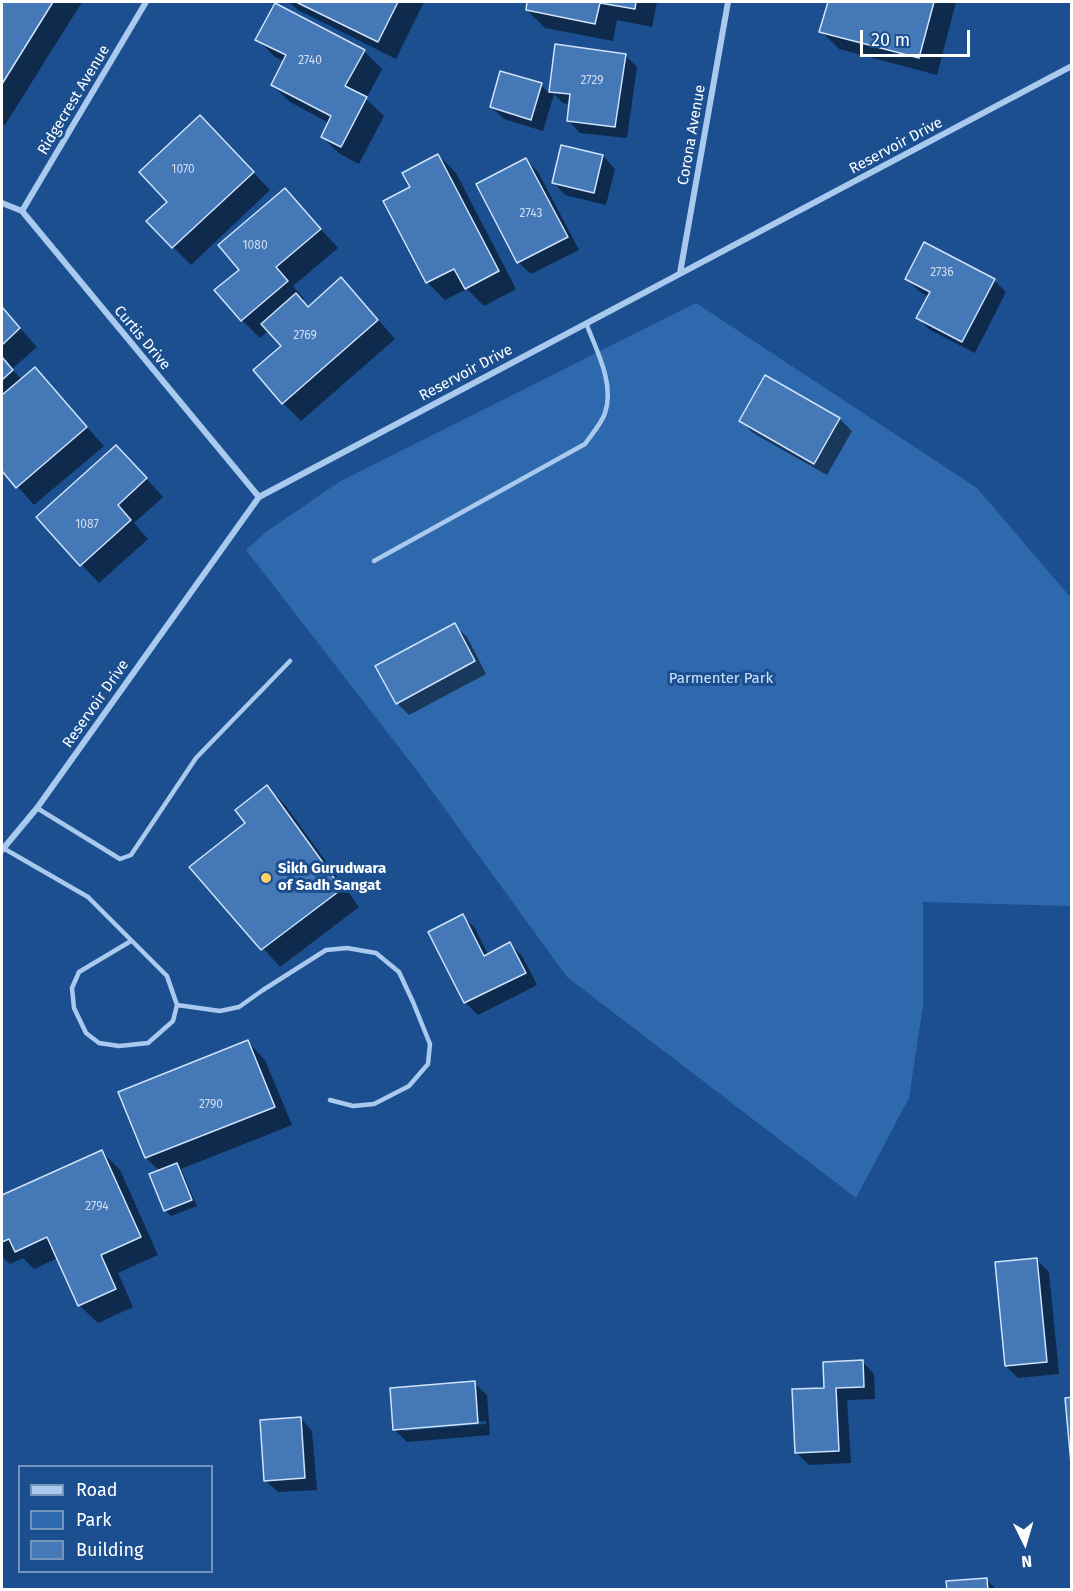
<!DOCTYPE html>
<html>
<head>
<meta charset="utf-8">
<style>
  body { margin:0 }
  #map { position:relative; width:1073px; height:1591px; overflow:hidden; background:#1b4f8f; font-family:"Fira Sans",sans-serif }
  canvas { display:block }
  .frame { position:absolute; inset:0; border:3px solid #fff; pointer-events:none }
  .legend { position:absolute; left:18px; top:1465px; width:195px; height:108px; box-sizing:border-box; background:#1b4f8f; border:2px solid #7695bc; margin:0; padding:8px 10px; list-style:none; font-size:18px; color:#fff }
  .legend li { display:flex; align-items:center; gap:12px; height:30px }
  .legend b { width:30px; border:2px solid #7695bc }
  .north { position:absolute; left:995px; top:1513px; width:60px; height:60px; -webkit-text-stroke:4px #1b4f8f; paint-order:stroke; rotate:175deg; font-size:16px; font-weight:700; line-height:24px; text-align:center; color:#fff }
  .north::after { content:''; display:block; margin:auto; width:21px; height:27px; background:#fff; clip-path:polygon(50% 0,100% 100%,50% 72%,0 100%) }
  .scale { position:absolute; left:860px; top:30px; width:110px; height:27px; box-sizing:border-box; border:3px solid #fff; border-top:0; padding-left:8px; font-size:18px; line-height:21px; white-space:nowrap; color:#fff; -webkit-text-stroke:4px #1b4f8f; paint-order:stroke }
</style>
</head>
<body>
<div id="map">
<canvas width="1073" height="1591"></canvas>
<div class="frame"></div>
<ul class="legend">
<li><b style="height:8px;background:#a9c9ee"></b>Road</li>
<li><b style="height:16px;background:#2e69ad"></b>Park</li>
<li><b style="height:16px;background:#4478b7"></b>Building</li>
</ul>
<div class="north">N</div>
<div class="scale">20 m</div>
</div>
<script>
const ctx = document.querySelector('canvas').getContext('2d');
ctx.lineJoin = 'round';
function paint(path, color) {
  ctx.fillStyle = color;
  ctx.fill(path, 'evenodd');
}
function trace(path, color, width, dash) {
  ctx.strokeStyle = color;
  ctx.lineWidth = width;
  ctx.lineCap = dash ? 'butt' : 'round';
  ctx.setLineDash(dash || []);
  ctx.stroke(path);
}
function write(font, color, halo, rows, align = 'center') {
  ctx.font = font + ' "Fira Sans",sans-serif';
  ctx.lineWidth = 6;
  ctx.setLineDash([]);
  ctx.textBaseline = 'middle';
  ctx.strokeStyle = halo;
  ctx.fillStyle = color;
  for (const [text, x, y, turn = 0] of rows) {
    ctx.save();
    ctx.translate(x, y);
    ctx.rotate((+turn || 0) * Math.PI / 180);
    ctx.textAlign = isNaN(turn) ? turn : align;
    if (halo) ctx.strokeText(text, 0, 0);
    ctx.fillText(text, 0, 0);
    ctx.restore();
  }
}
const green = new Path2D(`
  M696 303 977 488 1071 598V906L923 902V1006L909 1098 856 1198 567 977 418 772 246 550 266 532 339 482Z`);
const shadow = new Path2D(`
  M2 2H82L5 125 2 122Z
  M289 2H424L396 59 298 10Z
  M529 2H657L652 27 617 20 613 41 545 28 527 10Z
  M829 2H956L937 75 839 49 821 31Z
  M257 39 364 51 382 69 366 99 384 116 359 164 340 154 322 137 329 123 290 102 272 85 285 62 275 57Z
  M557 46 625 55 637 67 627 138 580 133 568 120 570 104 563 103 554 94 543 131 504 119 491 107 541 85 550 94Z
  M218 135 270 190 191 265 173 247 169 202Z
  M438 155 456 173 516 289 484 306 467 289 445 300 427 282 385 202 412 188Z
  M603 156 615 169 606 205 565 195 553 182Z
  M526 160 538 172 579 250 531 274 518 262Z
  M285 190 338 248 293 286 304 299 302 301 309 308 358 297 395 339 301 421 283 403V347L269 330 260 338 242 320 241 270Z
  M907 279 994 280 1006 292 975 353 930 330 918 318 929 297 919 291Z
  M2 308 37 347 12 369 22 380 35 369 104 446 34 505 2 469Z
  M840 419 852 431 827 475 753 433 741 421Z
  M134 465 163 497 134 523 148 539 99 583 38 518Z
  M454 625 467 637 486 674 409 715 397 703Z
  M267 787 285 805 359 907 280 967 191 867 247 824Z
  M462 916 475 928 488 955 510 944 522 956 537 985 478 1015 466 1003 430 933Z
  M248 1042 265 1060 292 1125 181 1169 197 1206 171 1216 165 1210 160 1171 146 1158Z
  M102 1152 120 1170 158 1255 118 1273 133 1307 98 1323 80 1306 58 1258 34 1269 23 1258 10 1264 2 1256V1197Z
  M1037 1260 1049 1272 1059 1374 1018 1378 1006 1366Z
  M862 1361 874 1374 875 1399 847 1400 851 1463 809 1465 797 1453 826 1389Z
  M474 1383 487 1395 490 1435 407 1442 395 1430ZM486 1421V1424L404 1431V1428Z
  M300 1418 312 1431 317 1490 278 1492 265 1480Z
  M987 1580 997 1590H948Z`);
const building = new Path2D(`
  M2 2H53L2 84Z
  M296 2H398L378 42Z
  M527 2H636L635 9 600 3 595 24 526 10Z
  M828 2H934L919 58 819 32Z
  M275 3 365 50 345 86 367 97 341 147 321 137 331 116 271 85 286 55 255 40Z
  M555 44 626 54 615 127 567 121 570 94 549 92Z
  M500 71 542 83 531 120 490 107Z
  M200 115 254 172 172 248 146 221 167 202 139 172Z
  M561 145 603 155 594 193 552 183Z
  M438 154 499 271 465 289 454 269 426 283 383 201 410 187 402 173Z
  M526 158 568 237 517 263 476 184Z
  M285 188 321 229 276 267 288 281 241 321 214 290 239 270 218 245Z
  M924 242 995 279 962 342 916 318 930 292 905 279Z
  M341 277 378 320 282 404 253 370 281 346 261 324 296 293 308 307Z
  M2 307 20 328 2 345Z
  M2 357 13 370 2 380Z
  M35 367 87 427 16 488 2 471V395Z
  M765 375 840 418 814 464 739 421Z
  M116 445 147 478 118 505 131 520 80 566 36 517Z
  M455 623 475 661 396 704 375 666Z
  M267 785 342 889 261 950 189 867 245 823 235 810Z
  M463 914 484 956 510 942 526 973 464 1003 428 932Z
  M248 1040 275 1107 145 1158 118 1092Z
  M102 1150 141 1237 101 1255 116 1289 78 1306 47 1237 15 1252 9 1239 2 1242V1195Z
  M177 1163 192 1200 164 1211 149 1174Z
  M1037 1258 1047 1362 1005 1366 995 1262Z
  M863 1360 864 1387 836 1388 839 1451 795 1453 792 1389 824 1388 823 1362Z
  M475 1381 478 1423 393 1430 390 1388Z
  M1072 1397V1464H1071L1065 1398Z
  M301 1417 305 1478 264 1481 260 1420Z
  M987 1578 988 1590H947L946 1581Z`);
const service = new Path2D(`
  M374 561 585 444C591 435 602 423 605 413 615 384 596 349 586 323
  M37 808 120 859 131 855 196 758 290 661
  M3 848 88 897 167 976 177 1005 173 1021 148 1043 119 1046 99 1043 86 1033 74 1008 72 988 79 972 131 941
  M177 1005 220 1011 239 1007 263 990 326 950 347 948 376 953 399 972 413 1002 430 1044 428 1064 409 1086 374 1104 353 1106 330 1100`);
const minor = new Path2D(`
  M2 203 22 211 259 497
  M22 211 146 2
  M680 273 728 2
  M2 850 37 808 259 497 1072 66`);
const markers = [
  [266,878,6,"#ffd166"]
];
const numberNames = [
  ["2740",310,61],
  ["2729",592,81],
  ["1070",183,170],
  ["2743",531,214],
  ["1080",255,246],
  ["2736",942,273],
  ["2769",305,336],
  ["1087",87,525],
  ["2790",211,1105],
  ["2794",97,1207]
];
const streetNames = [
  ["Ridgecrest Avenue",74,100,-59],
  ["Corona Avenue",692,135,-80],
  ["Reservoir Drive",896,146,-28],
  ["Curtis Drive",142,338,50],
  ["Reservoir Drive",466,373,-28],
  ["Reservoir Drive",96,704,-55]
];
const parkNames = [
  ["Parmenter Park",721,679]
];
const poiNames = [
  ["Sikh Gurudwara",278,869],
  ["of Sadh Sangat",278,886]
];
paint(green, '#2e69ad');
paint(shadow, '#0007');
paint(building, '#4478b7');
trace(building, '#cfe3fa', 1.5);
trace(service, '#a9c9ee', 4.5);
trace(minor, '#a9c9ee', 6);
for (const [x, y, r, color] of markers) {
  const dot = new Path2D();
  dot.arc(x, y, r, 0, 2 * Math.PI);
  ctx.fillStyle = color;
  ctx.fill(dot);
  trace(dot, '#1b4f8f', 2);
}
write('12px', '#d0dded', null, numberNames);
write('15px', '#fff', '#1b4f8f', streetNames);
write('15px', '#cfe3fa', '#1b4f8f', parkNames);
write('bold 15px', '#fff', '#1b4f8f', poiNames, 'left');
</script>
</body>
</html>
